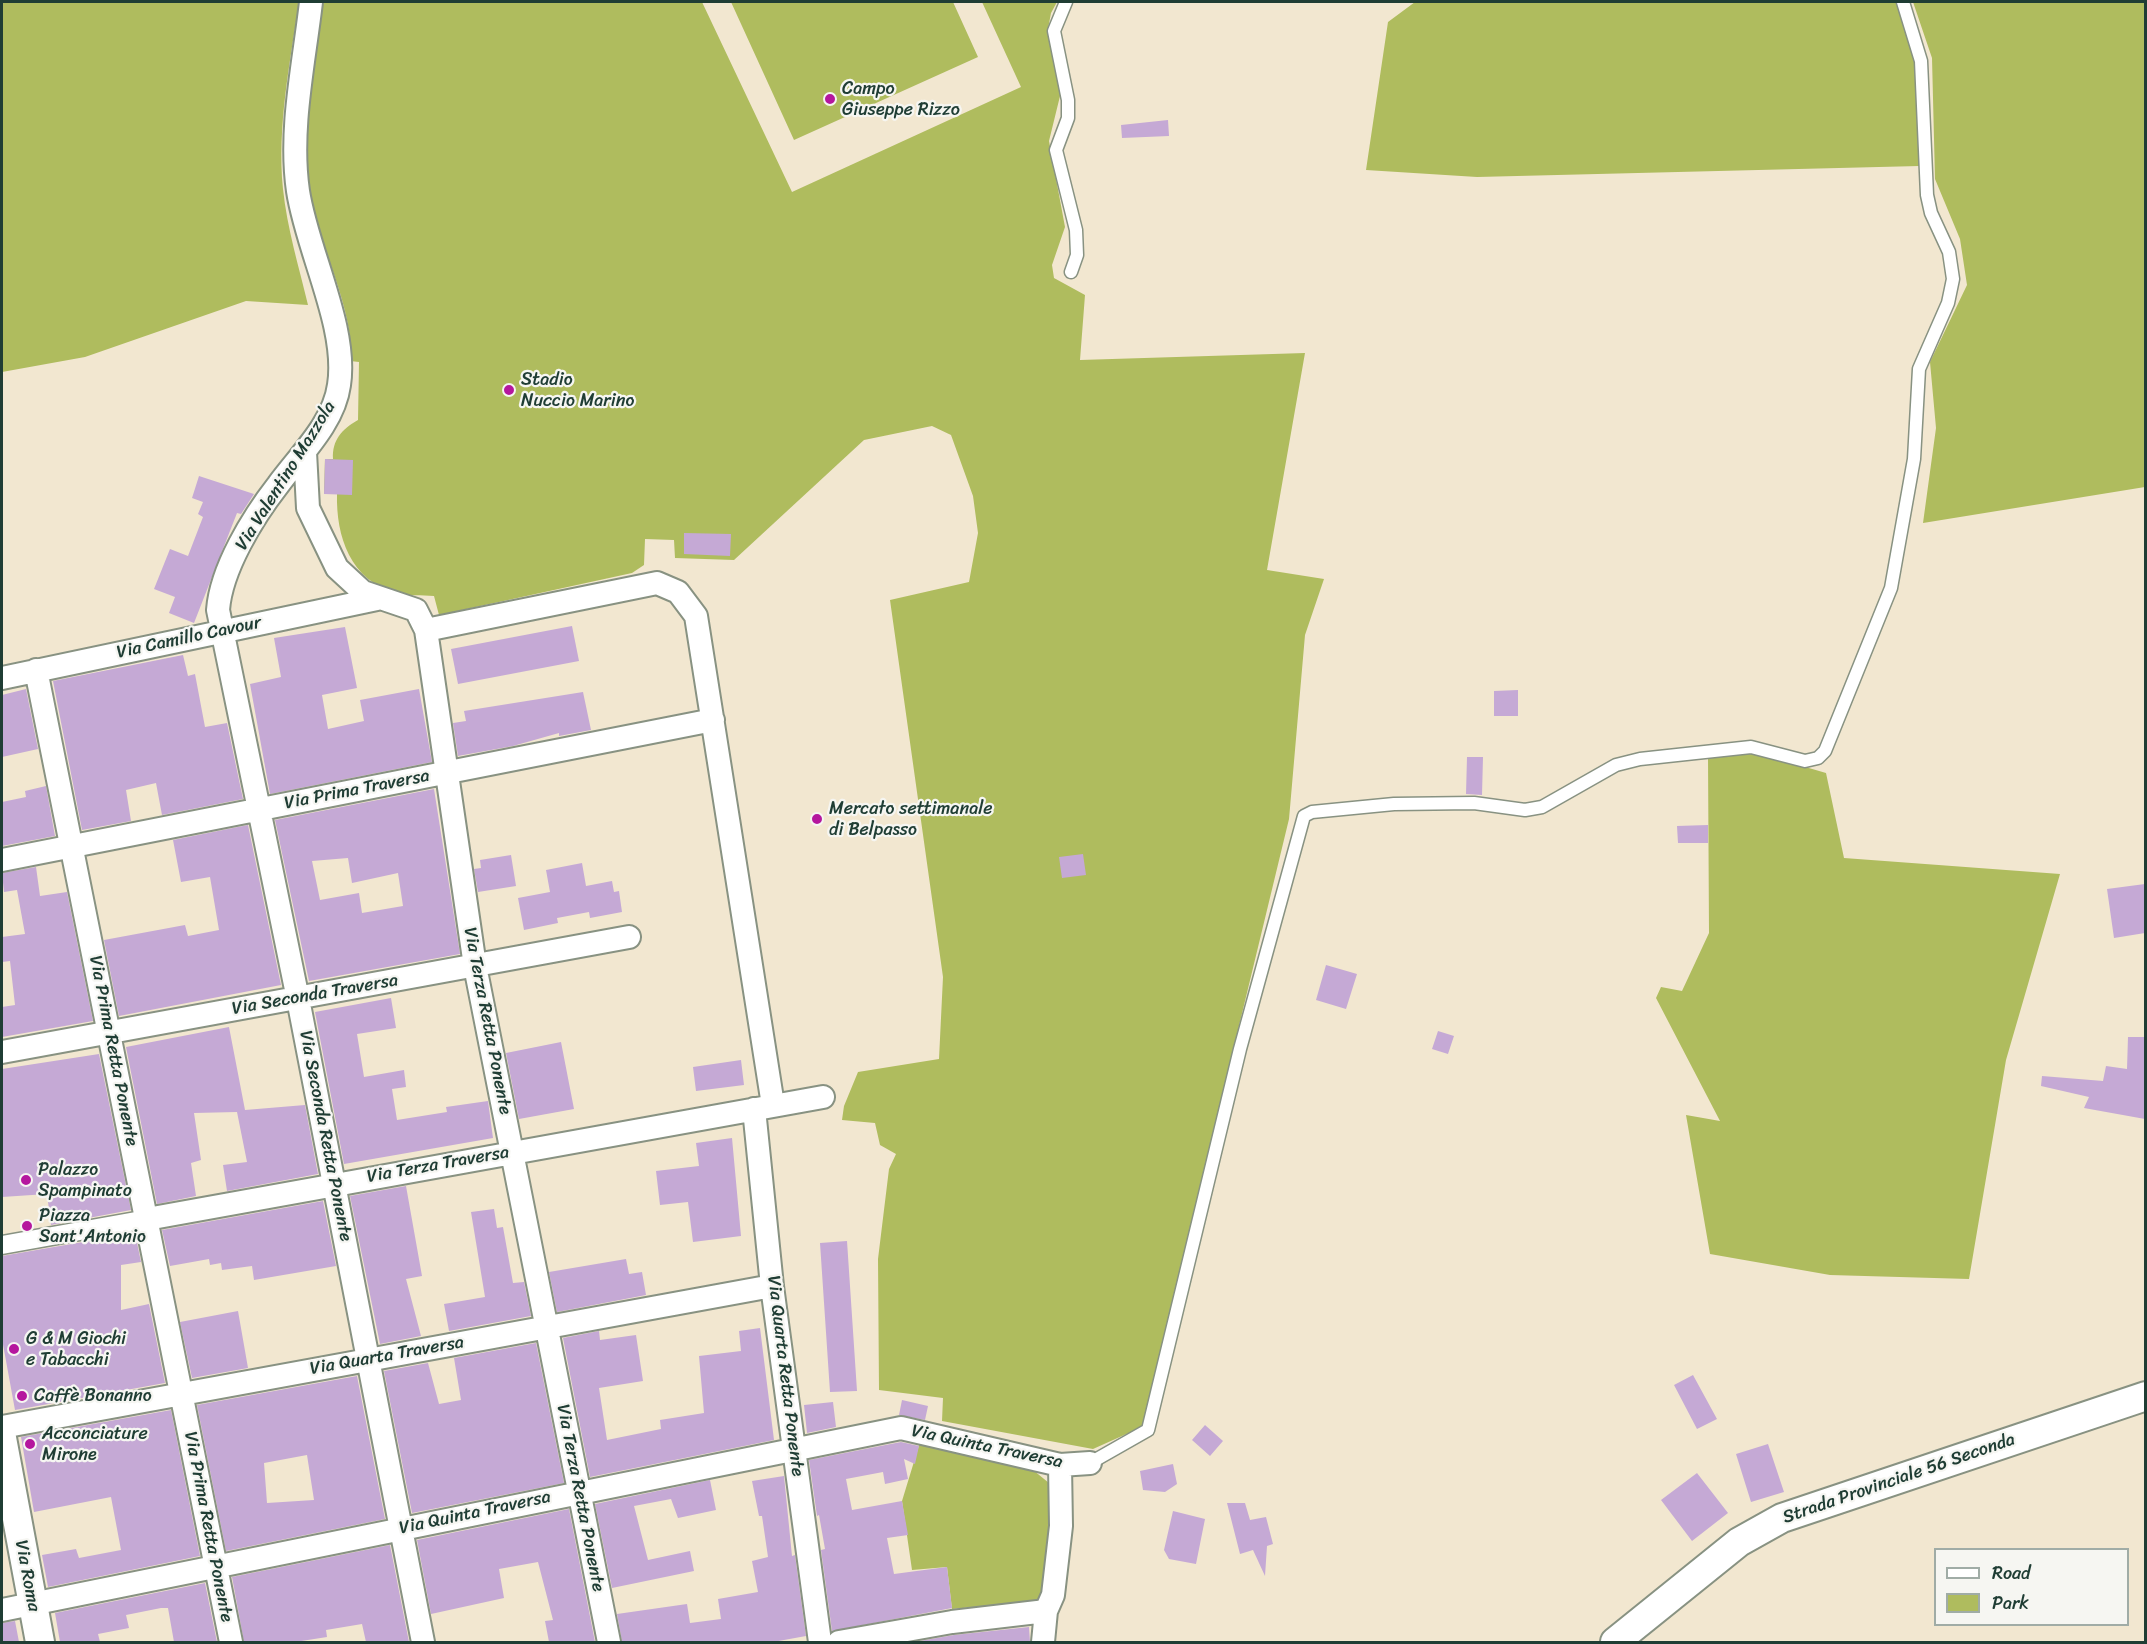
<!DOCTYPE html>
<html>
<head>
<meta charset="utf-8">
<style>
  body { margin:0 }
  #map { position:relative; width:2147px; height:1644px; overflow:hidden; background:#f2e7d0; font-family:Sriracha,sans-serif }
  canvas { display:block }
  .frame { position:absolute; inset:0; border:3px solid #1f3d34; pointer-events:none }
  .legend { position:absolute; left:1934px; top:1548px; width:195px; height:78px; box-sizing:border-box; background:#f6f6f2; border:2px solid #a0aca6; margin:0; padding:8px 10px; list-style:none; font-size:18px; color:#1f3d34 }
  .legend li { display:flex; align-items:center; gap:12px; height:30px }
  .legend b { width:30px; border:2px solid #a0aca6 }
</style>
</head>
<body>
<div id="map">
<canvas width="2147" height="1644"></canvas>
<div class="frame"></div>
<ul class="legend">
<li><b style="height:8px;background:#fff"></b>Road</li>
<li><b style="height:16px;background:#afbc5e"></b>Park</li>
</ul>
</div>
<script>
const ctx = document.querySelector('canvas').getContext('2d');
ctx.lineJoin = 'round';
function paint(path, color) {
  ctx.fillStyle = color;
  ctx.fill(path, 'evenodd');
}
function trace(path, color, width, dash) {
  ctx.strokeStyle = color;
  ctx.lineWidth = width;
  ctx.lineCap = dash ? 'butt' : 'round';
  ctx.setLineDash(dash || []);
  ctx.stroke(path);
}
function write(font, color, halo, rows, align = 'center') {
  ctx.font = font + ' Sriracha,sans-serif';
  ctx.lineWidth = 4.5;
  ctx.setLineDash([]);
  ctx.textBaseline = 'middle';
  ctx.strokeStyle = halo;
  ctx.fillStyle = color;
  for (const [text, x, y, turn = 0] of rows) {
    ctx.save();
    ctx.translate(x, y);
    ctx.rotate((+turn || 0) * Math.PI / 180);
    ctx.textAlign = isNaN(turn) ? turn : align;
    if (halo) ctx.strokeText(text, 0, 0);
    ctx.fillText(text, 0, 0);
    ctx.restore();
  }
}
const green = new Path2D(`
  M2 2H299C290 63 277 126 283 189 287 228 299 267 308 305L246 301 85 357 2 372Z
  M322 2H702L792 192 1021 87 982 2H1057L1051 13 1048 29 1061 92 1049 141 1065 227 1052 265 1054 278 1085 295 1080 360 1305 353 1267 570 1324 579 1305 635 1289 819 1142 1427 1093 1449 942 1421 943 1398 879 1390 878 1259 889 1169 896 1154 880 1145 875 1123 842 1120 844 1106 858 1072 939 1059 943 977 890 600 969 582 978 533 973 496 951 435 932 426 864 440 734 560 675 558 674 540 645 539 644 565 632 573 439 615 434 596C422 595 408 596 397 593 350 581 336 536 337 494H324L325 459H333C332 440 342 429 358 420L359 362 350 361C356 312 318 244 310 193 301 137 316 59 322 2Z
  M731 2H953L978 57 794 140Z
  M1415 2H1897L1916 61 1919 166 1477 177 1366 170 1388 22Z
  M1913 2H2145V487L1923 523 1936 428 1930 362 1967 285 1960 239 1935 179 1932 58Z
  M1747 750 1826 773 1844 858 2060 874 2006 1060 1969 1279 1830 1275 1710 1254 1686 1115 1720 1121 1656 998 1661 987 1682 991 1709 933 1708 757Z
  M920 1442 1033 1470 1049 1483 1053 1492 1046 1593 1040 1601 952 1609 947 1567 912 1570 902 1501Z`);
const building = new Path2D(`
  M1168 120 1169 136 1122 138 1121 125Z
  M325 459 353 460 352 495 324 494Z
  M199 476 254 494 241 514 237 513 194 623 169 613 175 597 154 589 170 549 188 556 203 517 198 514 203 502 192 498Z
  M684 533 731 534 730 556 684 554Z
  M572 626 579 661 458 684 451 649Z
  M345 627 357 688 322 695 328 729 364 721 360 700 419 689 432 762 270 794 250 684 281 677 274 638Z
  M183 655 188 676 195 674 205 727 227 723 243 799 162 815 156 783 126 790 131 821 82 830 53 681Z
  M26 689 38 749 2 757V695Z
  M1518 690V716H1494V691Z
  M583 692 591 730 559 736V733L513 746 458 756 453 723 466 721 464 711Z
  M1467 757H1483L1482 795 1466 794Z
  M46 786 55 836 2 846V802L26 797 25 791Z
  M434 789 460 954 309 981 275 820ZM348 858 352 883 398 873 403 906 362 913 359 893 320 900 312 861Z
  M248 825 281 985 119 1016 104 940 185 925 188 936 219 930 210 877 181 882 173 840Z
  M1708 825V843H1678L1677 826Z
  M1083 854 1086 875 1062 878 1059 857Z
  M511 855 516 886 478 892 474 869 481 868 480 860Z
  M582 863 586 886 612 881 614 892 619 891 622 912 590 918 589 912 557 918 558 923 524 930 518 898 550 892 546 870Z
  M36 867 40 896 67 892 93 1021 2 1037V1007L15 1005 10 961 2 962V937L25 934 17 890 4 892 2 873Z
  M2145 884V933L2114 938 2107 889Z
  M1326 965 1357 974 1346 1009 1316 1000Z
  M391 998 396 1028 357 1034 364 1077 404 1070 406 1087 392 1089 397 1120 447 1112 446 1107 488 1101 493 1138 344 1164 315 1012Z
  M229 1027 245 1110 305 1105 318 1174 227 1191 223 1165 247 1162 237 1112 194 1113 201 1160 191 1163 196 1196 157 1204 126 1047Z
  M1438 1031 1454 1036 1448 1054 1432 1049Z
  M2128 1037H2145V1119L2084 1108 2089 1097 2041 1086 2042 1076 2103 1081 2106 1066 2127 1069Z
  M561 1042 574 1109 519 1119 506 1053Z
  M99 1054 131 1210 51 1225 47 1194 2 1197V1069Z
  M741 1060 744 1085 696 1091 693 1067Z
  M732 1138 741 1236 693 1242 688 1202 660 1205 656 1171 699 1166 696 1143Z
  M406 1186 422 1276 406 1279 421 1336 380 1344 350 1196Z
  M323 1201 336 1266 254 1280 252 1266 222 1270 221 1263 210 1265 209 1259 170 1266 162 1230Z
  M494 1209 497 1228 503 1227 513 1283 524 1282 531 1316 449 1331 444 1304 485 1297 471 1212Z
  M135 1233 141 1262 121 1265V1310L149 1304 165 1383 15 1410 2 1339V1256Z
  M847 1241 857 1391 830 1392 820 1243Z
  M626 1259 629 1274 642 1272 646 1295 557 1312 549 1272Z
  M238 1311 248 1368 192 1378 180 1322Z
  M760 1328 774 1440 590 1477 563 1338 599 1331 600 1340 636 1335 643 1381 599 1388 607 1440 661 1429 660 1420 704 1413 699 1356 741 1351 739 1331Z
  M536 1343 564 1483 412 1513 384 1371 428 1363 439 1404 461 1400 454 1358Z
  M1693 1375 1717 1419 1697 1429 1674 1385Z
  M357 1376 385 1519 226 1551 197 1405ZM307 1455 314 1500 267 1503 264 1463Z
  M902 1400 928 1406 925 1420 899 1415Z
  M833 1402 836 1427 807 1433 804 1405Z
  M171 1410 200 1556 48 1587 42 1555 76 1549 79 1558 121 1550 111 1497 34 1512 21 1437Z
  M1205 1425 1223 1441 1210 1456 1192 1440Z
  M901 1442 919 1446 915 1464 904 1459 908 1479 885 1484 883 1472 846 1479 852 1510 902 1501 908 1535 887 1538 894 1574 947 1567 952 1608 832 1631 821 1550 825 1549 819 1515 817 1516 809 1460Z
  M1768 1444 1784 1492 1751 1502 1736 1454Z
  M1173 1464 1177 1484 1165 1492 1143 1490 1140 1471Z
  M1697 1473 1728 1513 1692 1541 1661 1500Z
  M784 1476 792 1556 795 1555 806 1636 773 1642H622L617 1614 687 1604 690 1623 721 1619 718 1599 758 1592 752 1561 768 1557 762 1516H759L752 1481Z
  M710 1480 716 1510 678 1518 671 1499 634 1506 648 1560 690 1551 694 1571 612 1588 595 1504Z
  M1227 1503H1245L1250 1520 1266 1517 1273 1544 1267 1546 1265 1576 1253 1550 1240 1554Z
  M569 1509 595 1642H549L545 1621 553 1620 538 1562 499 1569 504 1598 431 1614 417 1540Z
  M1173 1511 1205 1519 1196 1564 1169 1559 1164 1550Z
  M390 1545 409 1642H366L362 1624 326 1630 327 1637 295 1642H244L232 1577Z
  M205 1583 217 1642H174L168 1608H161L126 1615 129 1628 98 1634 100 1642H60L55 1613Z
  M15 1621 19 1642H2V1623Z
  M1029 1627 1030 1642H914L954 1635Z`);
const service = new Path2D(`
  M1066 2 1054 31 1068 100V118L1056 150 1076 230 1077 255 1071 272
  M1090 1463 1148 1430 1240 1049 1304 816 1312 812 1394 804 1474 803 1525 810 1542 807 1616 765 1640 759 1751 747 1805 761 1818 758 1825 751 1891 588 1914 459 1919 369 1948 303 1953 279 1949 252 1931 213 1927 195 1921 61 1903 2`);
const pedestrian = new Path2D(`
  M2 1245 147 1219`);
const minor = new Path2D(`
  M311 2C304 63 289 130 298 191 307 251 348 327 339 385 334 423 300 455 278 485 253 517 221 569 218 610L298 999 423 1642
  M305 452 308 508 337 568 363 592 416 610 426 630 475 966 609 1642
  M426 630 657 583 678 592 696 616 773 1105
  M36 670 231 1642
  M2 678 377 599
  M2 860 713 720
  M2 1052 629 937
  M754 1109 772 1286 820 1642
  M147 1219 823 1097
  M2 1427 772 1286
  M2 1610 901 1428 1060 1465 1090 1463
  M839 1642 952 1622 1046 1611
  M1043 1642 1046 1611 1053 1595 1061 1526 1060 1465`);
const tertiary = new Path2D(`
  M2 1438 40 1642
  M1615 1642 1739 1542 1782 1518 2146 1396`);
const markers = [
  [830,99,6,"#b5179e"],
  [509,390,6,"#b5179e"],
  [817,819,6,"#b5179e"],
  [26,1180,6,"#b5179e"],
  [27,1226,6,"#b5179e"],
  [14,1349,6,"#b5179e"],
  [22,1396,6,"#b5179e"],
  [30,1444,6,"#b5179e"]
];
const poiNames = [
  ["Campo",842,89],
  ["Giuseppe Rizzo",842,110],
  ["Stadio",521,380],
  ["Nuccio Marino",521,401],
  ["Mercato settimanale",829,809],
  ["di Belpasso",829,830],
  ["Palazzo",38,1170],
  ["Spampinato",38,1191],
  ["Piazza",39,1216],
  ["Sant'Antonio",39,1237],
  ["G & M Giochi",26,1339],
  ["e Tabacchi",26,1360],
  ["Caffè Bonanno",34,1396],
  ["Acconciature",42,1434],
  ["Mirone",42,1455]
];
const streetNames = [
  ["Via Valentino Mazzola",286,476,-58],
  ["Via Camillo Cavour",189,638,-12],
  ["Via Prima Traversa",357,790,-11],
  ["Via Seconda Traversa",315,995,-10],
  ["Via Terza Retta Ponente",487,1021,79],
  ["Via Prima Retta Ponente",113,1051,79],
  ["Via Seconda Retta Ponente",325,1136,79],
  ["Via Terza Traversa",438,1165,-10],
  ["Via Quarta Traversa",387,1356,-10],
  ["Via Quarta Retta Ponente",785,1376,83],
  ["Via Quinta Traversa",987,1447,12],
  ["Strada Provinciale 56 Seconda",1899,1479,-19],
  ["Via Terza Retta Ponente",580,1498,79],
  ["Via Quinta Traversa",475,1513,-12],
  ["Via Prima Retta Ponente",208,1527,79],
  ["Via Roma",27,1576,79]
];
paint(green, '#afbc5e');
paint(building, '#c5a9d5');
trace(service, '#889282', 15);
trace(pedestrian, '#889282', 21);
trace(minor, '#889282', 26);
trace(tertiary, '#889282', 32);
trace(service, '#fff', 12);
trace(pedestrian, '#fff', 18);
trace(minor, '#fff', 22);
trace(tertiary, '#fff', 28);
for (const [x, y, r, color] of markers) {
  const dot = new Path2D();
  dot.arc(x, y, r, 0, 2 * Math.PI);
  ctx.fillStyle = color;
  ctx.fill(dot);
  trace(dot, '#f6f6f2', 2);
}
write('18px', '#1f3d34', '#f6f6f2', poiNames, 'left');
write('18px', '#1f3d34', '#f6f6f2', streetNames);
</script>
</body>
</html>
